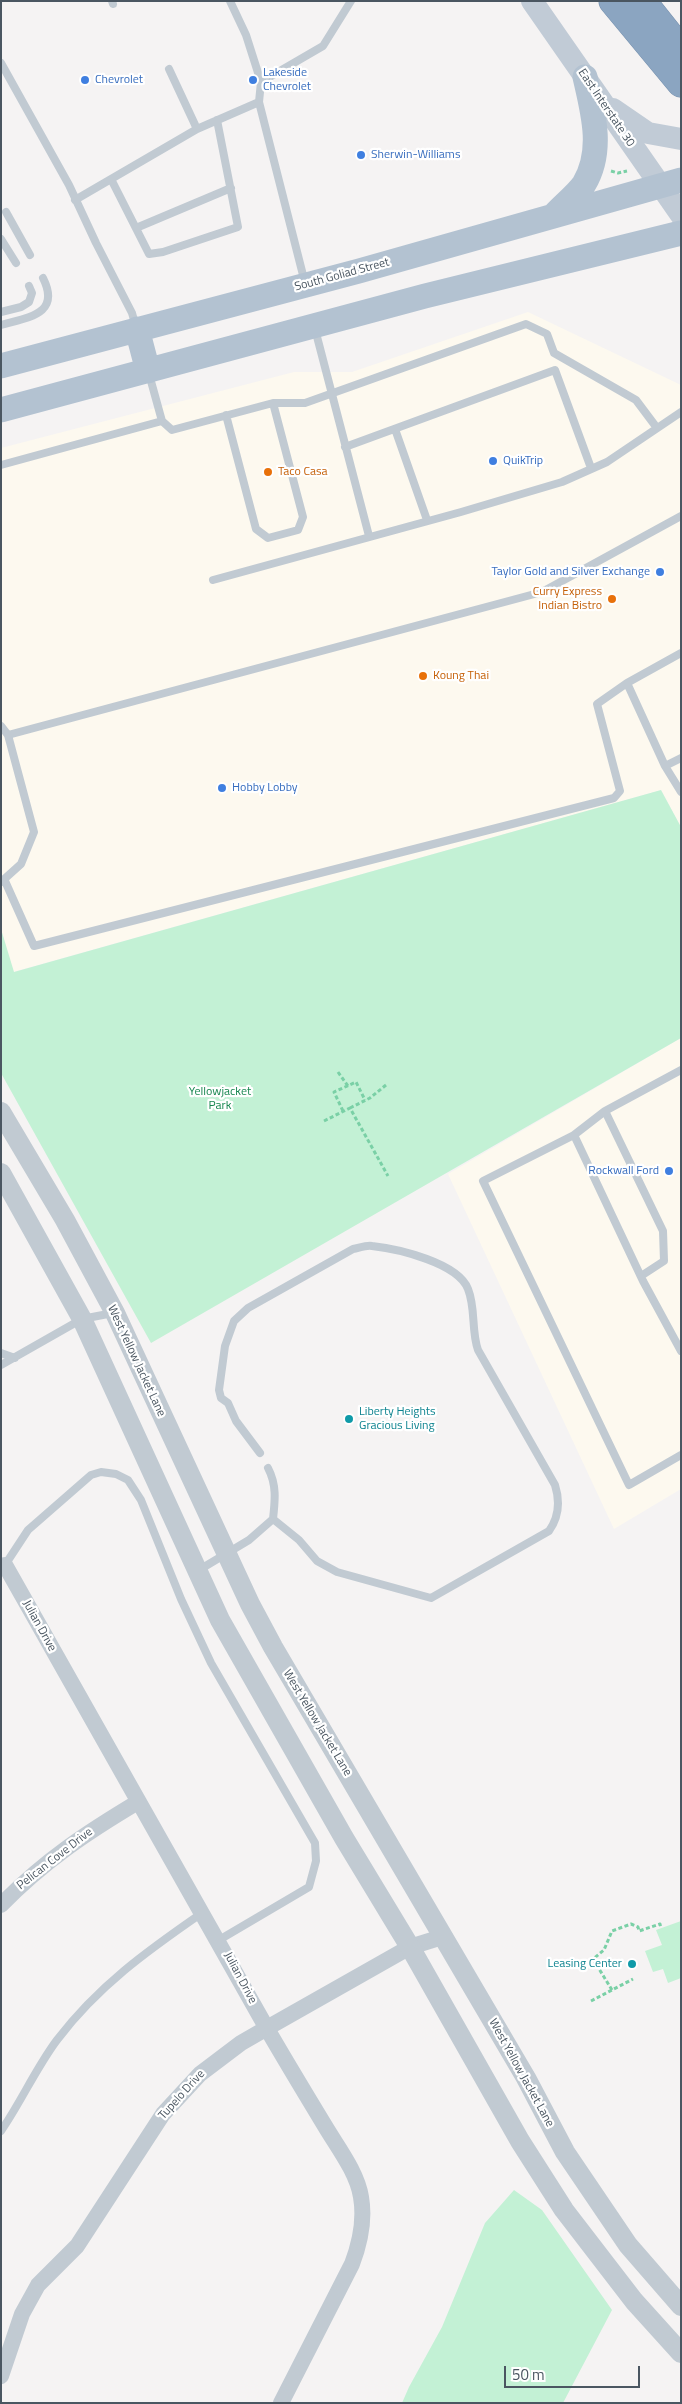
<!DOCTYPE html>
<html>
<head>
<meta charset="utf-8">
<style>
  body { margin:0 }
  #map { position:relative; width:682px; height:2404px; overflow:hidden; background:#f5f3f3; font-family:"Titillium Web",sans-serif }
  canvas { display:block }
  .frame { position:absolute; inset:0; border:2px solid #4a5661; pointer-events:none }
  .scale { position:absolute; left:504px; top:2366px; width:136px; height:22px; box-sizing:border-box; border:2px solid #4a5661; border-top:0; padding-left:6px; font-size:15px; line-height:18px; white-space:nowrap; color:#4a5661; -webkit-text-stroke:4px #fff; paint-order:stroke }
</style>
</head>
<body>
<div id="map">
<canvas width="682" height="2404"></canvas>
<div class="frame"></div>
<div class="scale">50 m</div>
</div>
<script>
const ctx = document.querySelector('canvas').getContext('2d');
ctx.lineJoin = 'round';
function paint(path, color) {
  ctx.fillStyle = color;
  ctx.fill(path, 'evenodd');
}
function trace(path, color, width, dash) {
  ctx.strokeStyle = color;
  ctx.lineWidth = width;
  ctx.lineCap = dash ? 'butt' : 'round';
  ctx.setLineDash(dash || []);
  ctx.stroke(path);
}
function write(font, color, halo, rows, align = 'center') {
  ctx.font = font + ' "Titillium Web",sans-serif';
  ctx.lineWidth = 4.5;
  ctx.setLineDash([]);
  ctx.textBaseline = 'middle';
  ctx.strokeStyle = halo;
  ctx.fillStyle = color;
  for (const [text, x, y, turn = 0] of rows) {
    ctx.save();
    ctx.translate(x, y);
    ctx.rotate((+turn || 0) * Math.PI / 180);
    ctx.textAlign = isNaN(turn) ? turn : align;
    if (halo) ctx.strokeText(text, 0, 0);
    ctx.fillText(text, 0, 0);
    ctx.restore();
  }
}
const commercial = new Path2D(`
  M528 312 681 385V827L661 790 13 972 1 929V448L294 372H352Z
  M681 1038V1489L614 1529 448 1174Z`);
const green = new Path2D(`
  M661 790 681 827V1038L151 1343 1 1073V929L14 972Z
  M681 1921V1978L668 1983 663 1969 653 1972 645 1951 662 1945 656 1930Z
  M514 2190 542 2210 612 2310 563 2403H402L409 2387 442 2327 485 2223Z`);
const path = new Path2D(`
  M611 171 618 173 627 171
  M338 1072 348 1086
  M350 1108 370 1098 386 1085
  M343 1111 334 1092 356 1082 365 1100
  M324 1121 350 1108 388 1176
  M612 1990 593 1959 604 1950 612 1931 631 1924 638 1927 639 1931 660 1924 661 1928
  M591 2001 633 1979`);
const service = new Path2D(`
  M112 1 113 4
  M230 1 246 35 261 82
  M1 63 69 185 96 243 132 313 136 327
  M169 69 197 129
  M111 179 149 254 163 252 238 227 217 120
  M75 200 197 129 259 102
  M6 212 30 255
  M136 228 231 188
  M1 239 16 263
  M305 283 259 102 261 82 323 46 351 1
  M1 312 21 307 29 302 32 293 29 286
  M1 325C29 317 61 314 43 278
  M315 329 369 536
  M149 374 162 421
  M226 415 256 529 268 538 298 530 303 517 273 403
  M395 429 427 520
  M345 447 555 370 591 468
  M1 465 162 421 172 430 273 403H305L526 324 547 334 554 353 636 400 657 428
  M213 580 461 512 562 482 607 462 681 412
  M681 653 627 683 665 766 681 758
  M1 726 8 735 34 832 21 864 1 882
  M8 735 542 592 681 516
  M665 766 681 792
  M5 881 34 946 614 798 620 791 597 704 627 683
  M681 1070 605 1111 574 1135 643 1281 681 1351
  M605 1111 663 1231 664 1261 641 1276
  M574 1135 483 1181 629 1485 681 1455
  M1 1353 15 1358
  M1 1365 82 1319 113 1313
  M260 1453 236 1421 228 1403 221 1398 219 1390 225 1346 234 1321 248 1308 353 1249C359 1248 366 1245 372 1246 399 1249 458 1263 468 1289 476 1309 471 1330 478 1350L555 1485C560 1501 559 1517 549 1531L431 1598 337 1572 317 1561 299 1540 273 1519
  M5 1565 28 1530 91 1475 101 1472 116 1474 128 1480 141 1500 181 1599 211 1663 315 1843 316 1861 309 1887 219 1940
  M199 1570 249 1540 273 1519C275 1501 277 1485 268 1468
  M1 2131C21 2102 36 2068 57 2040 98 1986 147 1951 202 1913`);
const minor = new Path2D(`
  M1 1566 5 1565C91 1719 180 1872 266 2027 285 2060 305 2093 325 2126 338 2148 357 2172 361 2197 365 2220 360 2243 352 2264L281 2403
  M1 1905C44 1861 86 1833 138 1802
  M1 2376 22 2314 38 2285 77 2246 163 2114 200 2074 241 2043 267 2028 410 1947 442 1937`);
const tertiary = new Path2D(`
  M1 1112 65 1220 115 1313 250 1604 273 1647 526 2078 565 2152 628 2245 681 2306
  M1 1173 82 1319 220 1620 344 1838 410 1947 520 2141 564 2210 634 2301 681 2353`);
const secondary = new Path2D(`
  M532 1 681 215
  M613 109 648 133 681 139`);
const primary = new Path2D(`
  M554 215C563 205 576 195 584 184 604 151 593 112 585 77
  M137 329 148 371
  M1 366 359 271 681 180
  M1 410 425 296 681 233`);
const motorway = new Path2D(`
  M613 1 681 83
  M642 1 681 50`);
const markers = [
  [85,80,5,"#3f7fe0"],
  [253,80,5,"#3f7fe0"],
  [361,155,5,"#3f7fe0"],
  [493,461,5,"#3f7fe0"],
  [268,472,5,"#e8710a"],
  [660,572,5,"#3f7fe0"],
  [612,599,5,"#e8710a"],
  [423,676,5,"#e8710a"],
  [222,788,5,"#3f7fe0"],
  [669,1171,5,"#3f7fe0"],
  [349,1419,5,"#0f9aa8"],
  [632,1964,5,"#0f9aa8"]
];
const shopNames = [
  ["Lakeside",263,73],
  ["Chevrolet",263,87],
  ["Chevrolet",95,80],
  ["Sherwin-Williams",371,155],
  ["QuikTrip",503,461],
  ["Taylor Gold and Silver Exchange",650,572,"right"],
  ["Hobby Lobby",232,788],
  ["Rockwall Ford",659,1171,"right"]
];
const streetNames = [
  ["East Interstate 30",606,108,56],
  ["South Goliad Street",342,275,-15],
  ["West Yellow Jacket Lane",136,1361,65],
  ["Julian Drive",39,1626,61],
  ["West Yellow Jacket Lane",317,1723,59],
  ["Pelican Cove Drive",55,1859,-38],
  ["Julian Drive",240,1978,62],
  ["West Yellow Jacket Lane",521,2073,61],
  ["Tupelo Drive",182,2095,-48]
];
const foodNames = [
  ["Taco Casa",278,472],
  ["Curry Express",602,592,"right"],
  ["Indian Bistro",602,606,"right"],
  ["Koung Thai",433,676]
];
const parkNames = [
  ["Yellowjacket",220,1092],
  ["Park",220,1106]
];
const cultureNames = [
  ["Liberty Heights",359,1412],
  ["Gracious Living",359,1426],
  ["Leasing Center",622,1964,"right"]
];
paint(commercial, '#fdf9ef');
paint(green, '#c3f1d5');
trace(motorway, '#7690ad', 29);
trace(path, '#7ad0a6', 3, [4, 2.5]);
trace(service, '#c1cad2', 8);
trace(minor, '#c1cad2', 16);
trace(tertiary, '#c1cad2', 20);
trace(secondary, '#c1cbd6', 22);
trace(primary, '#b3c2d1', 25);
trace(motorway, '#8ba5c1', 28);
for (const [x, y, r, color] of markers) {
  const dot = new Path2D();
  dot.arc(x, y, r, 0, 2 * Math.PI);
  ctx.fillStyle = color;
  ctx.fill(dot);
  trace(dot, '#fff', 2);
}
write('12px', '#366cbe', '#fff', shopNames, 'left');
write('12px', '#4a5661', '#fff', streetNames);
write('12px', '#c56008', '#fff', foodNames, 'left');
write('12px', '#17864f', '#fff', parkNames);
write('12px', '#0d838f', '#fff', cultureNames, 'left');
</script>
</body>
</html>
